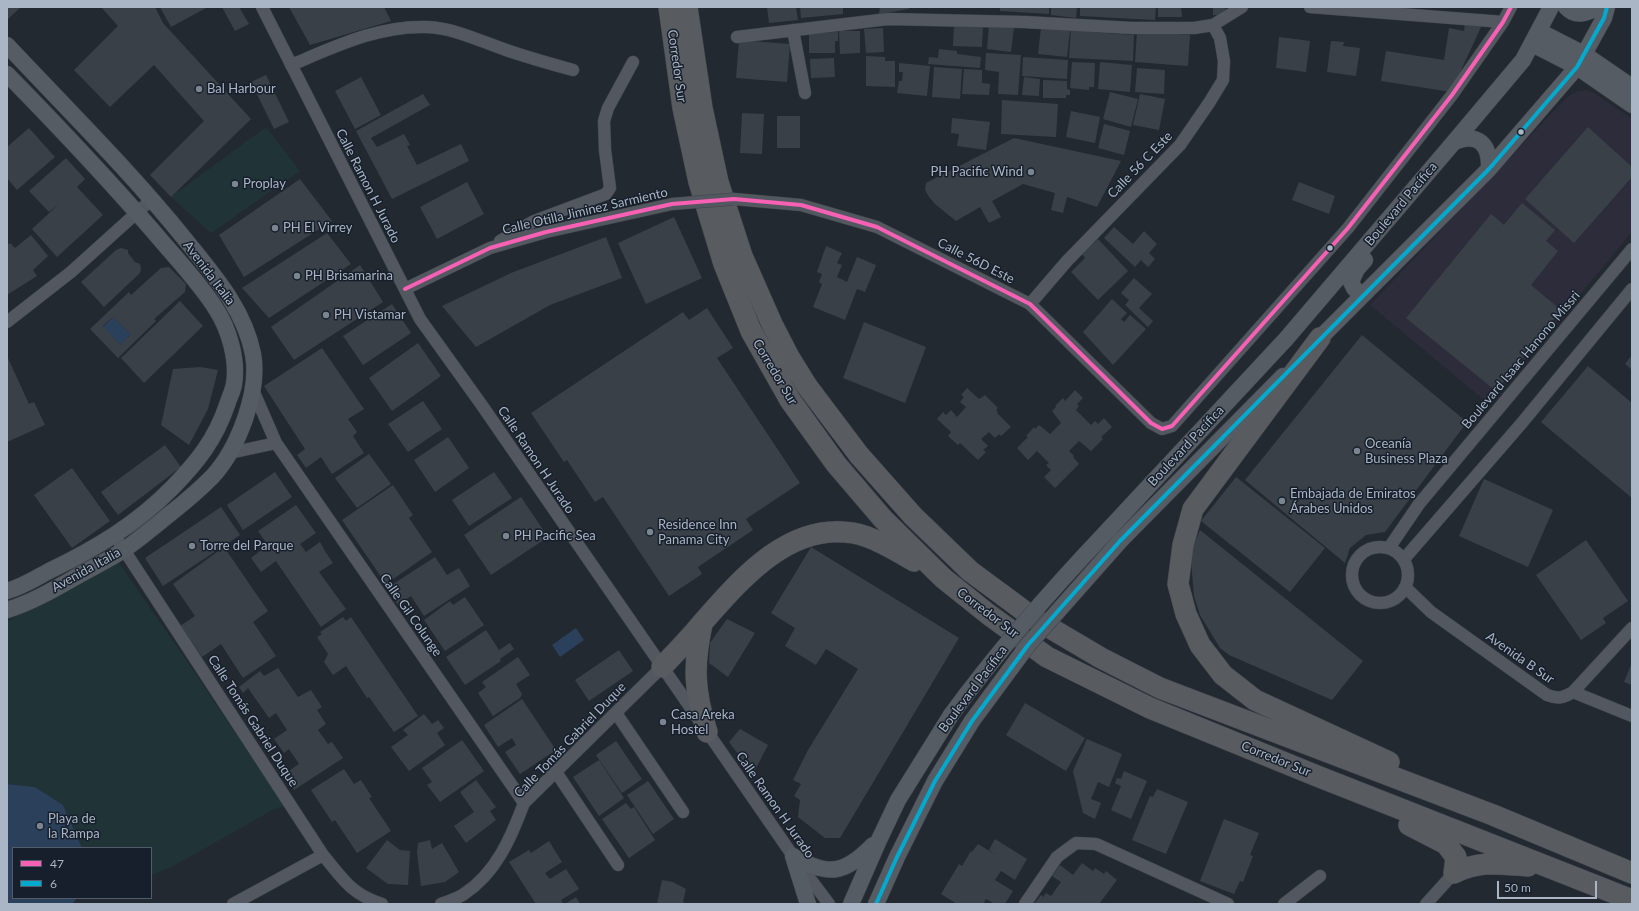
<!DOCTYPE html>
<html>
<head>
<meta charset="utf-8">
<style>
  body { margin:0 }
  #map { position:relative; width:1639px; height:911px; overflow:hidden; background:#232931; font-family:Lato,sans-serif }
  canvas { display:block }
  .frame { position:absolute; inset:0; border:8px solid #aab5c5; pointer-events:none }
  .legend { position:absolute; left:12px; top:847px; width:140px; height:52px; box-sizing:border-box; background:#161f2b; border:1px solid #515b69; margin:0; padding:5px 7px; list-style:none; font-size:12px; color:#aab5c5 }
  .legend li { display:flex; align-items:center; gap:8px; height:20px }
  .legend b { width:20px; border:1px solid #515b69 }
  .scale { position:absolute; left:1497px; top:881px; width:100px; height:18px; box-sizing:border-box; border:2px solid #aab5c5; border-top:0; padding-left:5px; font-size:12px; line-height:14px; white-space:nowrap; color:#aab5c5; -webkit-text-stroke:3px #161f2b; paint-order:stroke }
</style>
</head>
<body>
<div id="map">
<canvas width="1639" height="911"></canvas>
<div class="frame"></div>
<ul class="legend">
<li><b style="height:5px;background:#f860b3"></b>47</li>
<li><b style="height:5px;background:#00a9ce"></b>6</li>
</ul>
<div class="scale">50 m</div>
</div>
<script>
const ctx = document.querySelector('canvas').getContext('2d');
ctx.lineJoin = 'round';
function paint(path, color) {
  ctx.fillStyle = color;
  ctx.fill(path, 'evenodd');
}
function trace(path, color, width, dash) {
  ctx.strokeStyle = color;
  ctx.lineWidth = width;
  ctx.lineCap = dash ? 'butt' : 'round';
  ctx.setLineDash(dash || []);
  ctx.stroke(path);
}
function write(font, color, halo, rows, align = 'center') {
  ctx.font = font + ' Lato,sans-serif';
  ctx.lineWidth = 3;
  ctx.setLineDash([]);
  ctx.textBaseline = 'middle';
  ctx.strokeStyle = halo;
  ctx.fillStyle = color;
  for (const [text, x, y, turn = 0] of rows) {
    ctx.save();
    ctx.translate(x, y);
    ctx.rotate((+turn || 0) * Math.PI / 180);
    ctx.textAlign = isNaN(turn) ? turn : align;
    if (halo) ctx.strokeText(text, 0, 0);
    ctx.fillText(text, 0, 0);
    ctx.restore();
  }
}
const medical = new Path2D(`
  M1587 90 1596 94 1632 119V232L1489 404 1370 305 1568 96 1578 91Z`);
const green = new Path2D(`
  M266 127 300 171 211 233 171 197Z
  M117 560 193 670 285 807 276 808 177 864 151 876V848H82L63 805 35 787 7 784V622L31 606Z`);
const water = new Path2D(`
  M113 317 131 335 120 345 103 327Z
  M576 628 584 640 560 657 552 645Z
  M7 784 35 787 63 805 82 848H13V898H77L72 904H7Z`);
const building = new Path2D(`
  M7 7H21L7 20Z
  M101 7H155L163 23 251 119 171 197 150 175 204 121 154 65 110 107 74 70 118 26Z
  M160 7H208L171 27Z
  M222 7H239L249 24 235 31Z
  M289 7H384L391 21 310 45Z
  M767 7H796L798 20 769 23Z
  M800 7H843V14L801 18Z
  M880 7H909V9L879 14Z
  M1000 7H1049V14L1000 11Z
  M1051 7H1077L1076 18 1051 15Z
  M1080 7H1156L1155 20 1080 16Z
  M1158 7H1181L1182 17H1158Z
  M1213 7H1227L1220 15H1213Z
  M1465 23 1482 25 1451 92 1381 81 1386 51 1444 60 1449 28 1464 31Z
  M954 25 983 27 982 47 953 46Z
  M989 25 1014 27 1011 52 987 49Z
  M1041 27 1070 30 1067 57 1038 54Z
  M1071 27 1093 29 1092 32 1134 35 1133 61 1069 58Z
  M883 28 884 52 866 53 864 29Z
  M839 31H860V53L840 54Z
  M1137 31 1190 35 1188 66 1135 62Z
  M838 32V41H835V53H809V33Z
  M1279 37 1310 41 1306 72 1276 68Z
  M739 40 790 44 787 82 736 78Z
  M1331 41 1344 42 1343 46 1360 48 1356 76 1327 72Z
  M939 49 957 51V54L981 57 980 68 928 64 929 57 938 58Z
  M986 53 1021 55 1018 95 998 94 999 72 985 70Z
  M866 56 885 57V61H895V87L866 86Z
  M1023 57 1068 60 1067 79 1022 76Z
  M834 58 835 77 811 78 810 59Z
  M1072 62 1095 63 1094 87H1089V90L1070 88Z
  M1100 62 1132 65 1130 92 1098 89Z
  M899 63 930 66 927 96 897 93 899 81H902L903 72H899Z
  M934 67 962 69 960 99 932 97Z
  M1137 68 1165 70 1164 94 1135 92Z
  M964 69 982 70V83L990 84 989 95 962 94Z
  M266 75 289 122 274 129 251 82Z
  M361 77 381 115 355 129 335 91Z
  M1024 77 1040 79 1039 96 1022 95Z
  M1043 80 1067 81V89L1070 90V95H1066V98H1043Z
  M1110 92 1138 99 1131 127 1103 119Z
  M423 94 430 105 371 138 377 147 404 134 410 145 407 146 417 165 461 144 469 161 392 199 356 131Z
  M1140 94 1165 99 1159 130 1133 125Z
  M1002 100 1058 104 1056 137 1001 134Z
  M1071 111 1100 117 1095 143 1066 137Z
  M742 113 764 114 762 154 740 153Z
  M777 116H800V148H777Z
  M952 118 990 122 986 150 957 146 959 134 951 133Z
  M1104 124 1130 131 1124 155 1098 148Z
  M1588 127 1632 167V177L1574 243 1525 199Z
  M29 128 55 157 17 190 7 178V147Z
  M1014 138 1121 161 1097 207 1067 197 1063 213 1051 210 1055 193 1023 184 992 201 1001 217 989 223 980 207 956 221 935 204 929 197 925 190 926 183Z
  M66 158 85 179 77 187 103 215 57 257 32 229 59 204 49 212 29 191Z
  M300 179 332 221 244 277 219 235Z
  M467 182 484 214 437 239 420 207Z
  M1299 182 1335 196 1329 214 1292 200Z
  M1522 203 1555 230 1546 241 1558 251 1531 285 1561 310 1496 391 1406 318 1491 214 1504 225Z
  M674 217 702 278 646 304 618 243Z
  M1114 227 1133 244 1144 231 1157 244 1149 253 1155 259 1148 267 1141 260 1135 267 1104 238Z
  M327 233 351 264 269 318 242 288Z
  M31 235 48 256 33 270 37 276 7 295V245L10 243 15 248Z
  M606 237 622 278 550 305 476 347 442 306 511 273Z
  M1098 239 1128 271 1098 300 1071 272 1085 258 1082 254Z
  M826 246 842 253 837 263 842 265 837 277 847 282 857 257 876 265 865 292 857 289 845 320 813 307 822 284 819 282 822 274 817 272Z
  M121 248 128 250V253L135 262 140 264 141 270 139 274 104 307 81 282 116 250Z
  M360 265 383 302 294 360 271 327Z
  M169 267 186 284 185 292 154 319 156 321 118 358 90 329 129 292 131 295 161 268ZM113 317 131 335 120 345 103 326Z
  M1134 278 1152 294 1139 308 1153 321 1148 327 1125 305 1129 300 1121 293Z
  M1112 299 1127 313 1121 319 1124 322 1130 315 1146 329 1113 365 1083 332Z
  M180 301 203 326 144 383 121 358Z
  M392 304 411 333 363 365 343 336Z
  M707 308 733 348 717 358 800 483 746 519 753 530 698 567 702 574 669 596 603 497 595 502 567 460 564 462 531 413 683 312 689 320Z
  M864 322 926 347 905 403 843 378Z
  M1362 335 1467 422 1385 532 1366 535 1350 548 1345 563 1245 480Z
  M418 343 441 376 392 411 369 378Z
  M322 348 364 409 348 419 357 432 353 436 364 453 332 474 321 457 306 468 297 455 305 449 264 386Z
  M1632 355V370L1625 364Z
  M7 356 29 404 34 402 45 425 7 442Z
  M1588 366 1632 403V498L1541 422Z
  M200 367 218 370 208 409 189 445 161 425 173 369Z
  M967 388 979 399 985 395 998 408 996 410 998 412 997 413 1011 427 1001 436 999 434 995 438 989 432 981 439 988 446 983 450 986 452 978 460 960 443 958 445 948 436 951 432 937 419 943 412 946 415 951 410 957 417 966 407 960 402 964 397 961 395Z
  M1075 390 1083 398 1077 404 1079 406 1076 410 1091 425 1095 421 1098 424 1104 418 1112 427 1101 437 1103 439 1091 451 1079 441 1069 451 1074 456 1073 457 1079 464 1055 488 1044 477 1051 470 1046 465 1049 463 1037 451 1028 460 1017 448 1028 437 1026 436 1034 427 1035 429 1039 425 1050 434 1061 423 1052 411 1056 407 1055 406 1063 398 1065 401Z
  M423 401 442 429 408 452 388 424Z
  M448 437 469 468 435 492 414 460Z
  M165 445 181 467 118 515 101 492Z
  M369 454 391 484 357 508 335 478Z
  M72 468 110 521 72 548 34 495Z
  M275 472 292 497 243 530 227 505Z
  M494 472 512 498 469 526 452 500Z
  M1236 477 1325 548 1290 592 1201 521Z
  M1484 479 1553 510 1528 567 1459 536Z
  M393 485 413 515 409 518 432 552 386 584 342 520Z
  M521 497 548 537 491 575 464 535Z
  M296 505 316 533 300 544 306 552 320 542 325 551 333 563 319 572 346 609 321 627 276 561 261 572 251 558 268 545 258 531Z
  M221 507 240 535 163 586 145 558Z
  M1200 530 1363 661 1332 700 1229 655 1220 648 1200 615 1194 596 1191 561 1193 547Z
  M1586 540 1628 601 1603 618 1606 623 1581 640 1536 575Z
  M224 547 268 611 253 622 276 656 243 678 221 644 202 657 180 626 195 616 173 584Z
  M811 547 959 638 840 838H825L798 817 800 800 794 796 801 784 793 780 808 750 858 669 826 649 816 665 785 646 795 628 771 613Z
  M435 557 447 575 459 568 470 586 424 616 411 596 398 605 387 588Z
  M465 597 484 625 445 651 424 620 450 601 453 605Z
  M343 617 346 621 351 617 418 716 394 732 369 697 367 698 346 666 333 675 324 662 328 654 317 637 322 634 320 632Z
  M727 619 755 633 728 677 709 663 710 643Z
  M486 630 499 650 510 643 514 649 500 659 501 661 465 685 446 657Z
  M619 650 633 671 589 701 575 680Z
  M518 657 530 675 516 684 522 694 520 698 493 716 478 693 486 687 482 682Z
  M1632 662V685L1624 682Z
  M278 668 298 697 311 690 322 707 317 710 326 724 318 730 328 744 332 742 343 758 294 790 284 774 299 764 289 749 284 753 274 739 287 730 276 713 269 718 248 688 243 693 239 687 260 671 264 676Z
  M522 699 556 750 520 774 505 752 516 745 512 738 498 747 484 725Z
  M1025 703 1085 738 1066 771 1006 735Z
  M424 714 432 724 438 720 444 728 437 733 445 745 409 771 391 747 408 735 403 730Z
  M740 729 768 745 753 774 729 742Z
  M1087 739 1122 754 1109 787 1098 782 1091 799 1101 803 1095 819 1083 813 1073 771Z
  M462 740 484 771 440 802 427 785 432 782 422 768Z
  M616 741 642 779 622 793 596 755Z
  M599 760 624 798 599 816 573 777Z
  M344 769 354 784 361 780 372 797 369 798 391 831 357 853 335 820 332 822 311 790Z
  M1124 771 1147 781 1131 819 1111 810 1121 786 1115 783 1117 778 1121 779Z
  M476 780 496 807 490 811 496 820 466 843 454 826 474 812 460 792Z
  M648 781 674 819 653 834 627 795Z
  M1157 789 1188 802 1166 854 1132 840 1150 796 1153 797Z
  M626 803 631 809 634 807 655 840 629 858 602 819Z
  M1224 819 1259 833 1250 855 1253 856 1243 882 1240 881 1234 894 1200 881Z
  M995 839 1027 859 1015 880 1001 871 995 880 1013 891 1005 904H995L986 899 983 904H957L941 894 959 864 962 866 971 851 972 852 978 844 996 855 989 850Z
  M387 840 400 850 410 851 408 885 388 884 366 868Z
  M430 840 432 849 442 843 459 872 445 882 421 886 417 853 418 843Z
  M549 841 562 862 545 873 550 879 566 869 579 889 561 900 563 904H536L509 862 529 850 531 853Z
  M1082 863 1093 871 1095 868 1104 874 1106 871 1117 880 1099 904H1034L1041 895 1043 897 1046 893 1051 896 1061 882 1052 876 1060 865 1073 875Z
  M662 880 673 882 686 889 683 902 688 904H657Z
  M576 897 580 904H565Z`);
const street = new Path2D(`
  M262 7 420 319 481 404 793 856 829 904
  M1310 7 1503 22
  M793 30 805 93
  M737 37 888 19 1024 22 1132 28H1194L1213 25 1242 7
  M291 65C334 47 379 25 427 27 455 28 482 42 509 51 530 58 551 64 573 70
  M734 199 801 205 877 227 1030 304 1151 423 1162 429 1172 426 1348 228 1452 95 1503 22 1511 7
  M500 241 534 221 606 194 610 188 605 150 604 121 608 108 633 62
  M405 289 490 248 546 232 672 204
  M1030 304 1067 261 1180 145 1209 103 1223 80 1224 61 1220 38 1213 25
  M7 322 71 272 152 199
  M253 390 276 443 524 803
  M230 453 276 443
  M115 536 323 855C343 879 351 894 382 904
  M1352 575a28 28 0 1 1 56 0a28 28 0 1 1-56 0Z
  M1389 548 1419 504 1632 249
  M1404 559 1521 424 1632 289
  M1405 587 1431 612 1547 695C1558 699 1563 698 1573 692L1632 628
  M1573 692 1632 716
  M616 713 683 812
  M556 772 618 865
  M233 904 323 855
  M441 904C448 901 457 899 464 894 496 873 511 838 524 803L662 667
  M1025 904 1057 857 1076 843 1096 844 1228 904
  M1284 904 1320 876
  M1426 904 1454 873`);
const secondary = new Path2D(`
  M1566 7C1576 18 1587 13 1599 7
  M1539 31 1584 54 1632 87
  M1532 44 1577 67 1632 105
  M7 45C67 109 129 170 184 238 212 273 244 308 253 354 260 392 238 449 212 477 199 490 185 502 171 513 156 525 141 538 125 549 109 560 91 568 74 578 53 590 30 603 7 610
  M7 74C57 125 106 177 153 231 173 255 200 283 216 309 229 329 238 360 234 384 233 391 229 398 227 405 215 440 198 461 173 487 137 524 95 549 49 571 36 578 22 587 7 591
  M1454 142C1478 132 1490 144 1489 169
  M1362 296 1354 288 1351 282 1357 269 1365 260
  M1312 346 1489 169 1577 67 1604 18 1607 7
  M1109 529 1286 339 1454 142 1523 60 1551 7
  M1120 541 1283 376
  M793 856C828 877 845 874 873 845
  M793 856 808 904
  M851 904 879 840 898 800 951 715
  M876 904 897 857 935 781 972 721`);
const highway = new Path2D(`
  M669 7 683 108 699 182 724 264 751 331 790 400 836 464 883 519 943 578 988 614 1047 657 1150 708 1317 776 1632 900
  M687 7 702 108 718 182 742 256 772 324 789 357 807 386 859 455 913 516 970 571 1035 619 1101 658 1160 688 1493 815 1632 873
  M1320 338 1193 509 1183 545 1178 584 1186 614 1200 645 1223 675 1255 700 1389 762
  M702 624C693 666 694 691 707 732
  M662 667C676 652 690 638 703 622 741 579 789 522 853 533 872 536 897 551 914 561
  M1409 825 1446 844 1456 857 1454 873
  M1454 873C1480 860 1500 864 1528 866`);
const streetBridge = new Path2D(`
  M672 204 734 199`);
const secondaryBridge = new Path2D(`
  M951 715C999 649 1053 588 1109 529
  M972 721 1028 645 1120 541`);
const bus1 = new Path2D(`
  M405 289 490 248 546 232 672 204 734 199 801 205 877 227 1030 304 1151 423 1162 429 1172 426 1348 228 1452 95 1503 22 1511 7`);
const bus2 = new Path2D(`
  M876 904 897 857 935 781 972 721 1028 645 1120 541 1489 169 1577 67 1604 18 1607 7`);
const markers = [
  [199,89,4,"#7b8491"],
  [1521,132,3.5,"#aab5c5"],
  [1031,172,4,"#7b8491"],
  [235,184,4,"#7b8491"],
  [275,228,4,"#7b8491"],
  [1330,248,3.5,"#aab5c5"],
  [297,276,4,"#7b8491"],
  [326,315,4,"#7b8491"],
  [1357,451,4,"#7b8491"],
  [1282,501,4,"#7b8491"],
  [650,532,4,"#7b8491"],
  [506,536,4,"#7b8491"],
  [192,546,4,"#7b8491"],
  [663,722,4,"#7b8491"],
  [40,826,4,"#7b8491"]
];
const streetNames = [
  ["Corredor Sur",677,66,82],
  ["Calle 56 C Este",1140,165,-46],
  ["Calle Ramon H Jurado",368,186,63],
  ["Boulevard Pacífica",1401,204,-50],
  ["Calle Otilla Jiminez Sarmiento",585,211,-13],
  ["Calle 56D Este",976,261,27],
  ["Avenida Italia",209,273,53],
  ["Boulevard Isaac Hanono Missri",1521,360,-50],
  ["Corredor Sur",775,372,59],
  ["Boulevard Pacífica",1186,446,-47],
  ["Calle Ramon H Jurado",536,460,56],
  ["Avenida Italia",86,570,-29],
  ["Corredor Sur",988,613,37],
  ["Calle Gil Colunge",411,615,55],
  ["Avenida B Sur",1520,658,35],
  ["Boulevard Pacífica",973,689,-53],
  ["Calle Tomás Gabriel Duque",253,721,57],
  ["Calle Tomás Gabriel Duque",570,740,-46],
  ["Corredor Sur",1276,759,22],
  ["Calle Ramon H Jurado",775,805,55]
];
const poiNames = [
  ["Bal Harbour",207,89],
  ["PH Pacific Wind",1023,172,"right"],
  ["Proplay",243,184],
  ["PH El Virrey",283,228],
  ["PH Brisamarina",305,276],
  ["PH Vistamar",334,315],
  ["Oceanía",1365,444],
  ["Business Plaza",1365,459],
  ["Embajada de Emiratos",1290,494],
  ["Árabes Unidos",1290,509],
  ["Residence Inn",658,525],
  ["Panama City",658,540],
  ["PH Pacific Sea",514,536],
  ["Torre del Parque",200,546],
  ["Casa Areka",671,715],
  ["Hostel",671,730],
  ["Playa de",48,819],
  ["la Rampa",48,834]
];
paint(medical, '#2c2c3a');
paint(green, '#203337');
paint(water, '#2b405a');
paint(building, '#3a4048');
trace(street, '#3f444a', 13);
trace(secondary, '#3f444a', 17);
trace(highway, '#3f454d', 22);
trace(street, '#525760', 12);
trace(secondary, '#565c64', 16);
trace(highway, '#585b5f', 21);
trace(streetBridge, '#3f444a', 13, []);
trace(secondaryBridge, '#3f444a', 17, []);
trace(streetBridge, '#525760', 12);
trace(secondaryBridge, '#565c64', 16);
trace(bus1, '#f860b3', 4);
trace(bus2, '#00a9ce', 4);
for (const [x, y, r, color] of markers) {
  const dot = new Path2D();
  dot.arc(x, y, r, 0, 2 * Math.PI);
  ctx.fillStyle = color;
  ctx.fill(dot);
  trace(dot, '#161f2b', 1.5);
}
write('13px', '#aab5c5', '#161f2b', streetNames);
write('13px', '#aab5c5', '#161f2b', poiNames, 'left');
</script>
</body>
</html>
